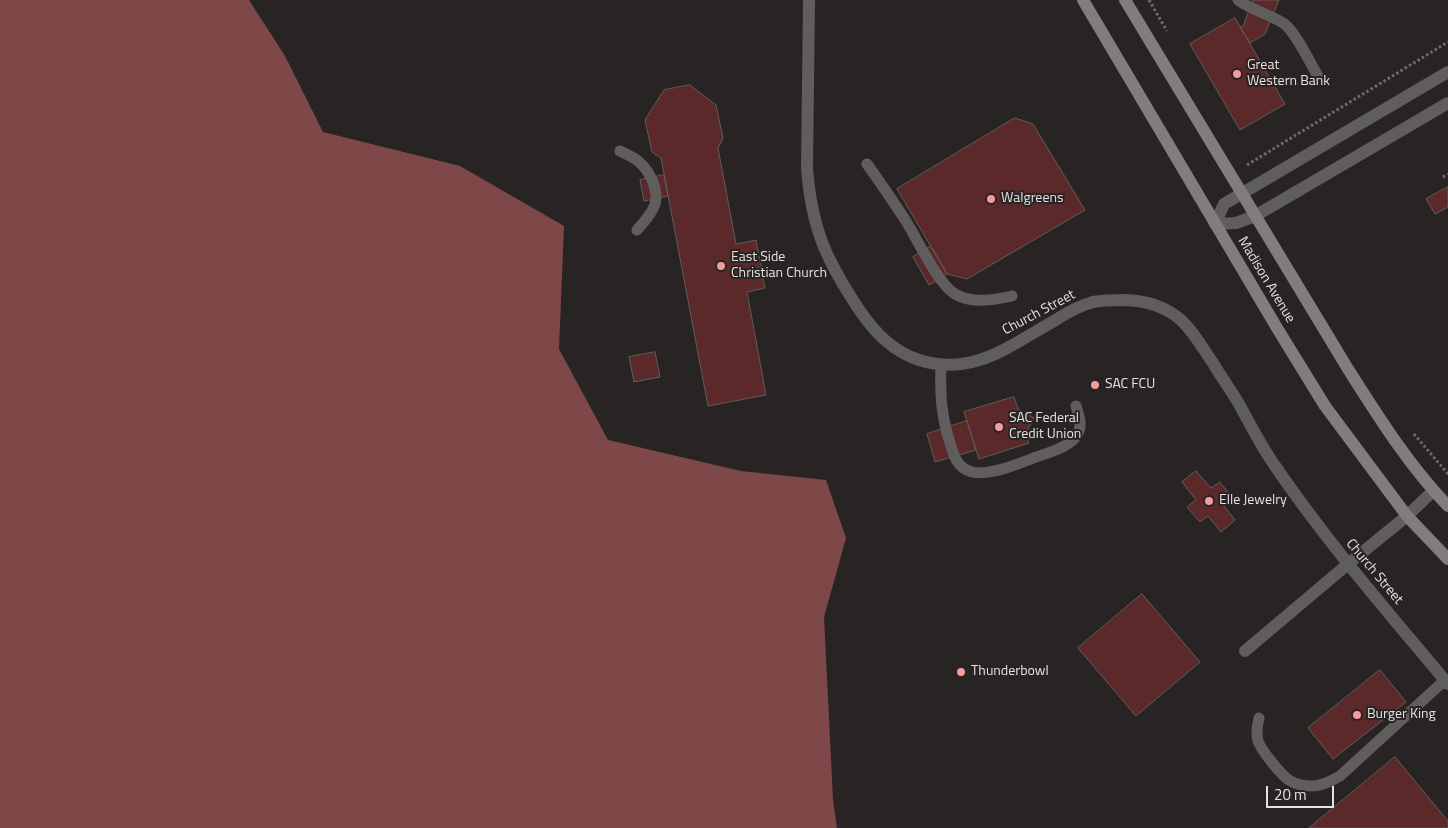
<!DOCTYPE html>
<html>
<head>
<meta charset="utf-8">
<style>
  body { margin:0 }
  #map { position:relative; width:1448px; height:828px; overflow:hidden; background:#292424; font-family:"Titillium Web",sans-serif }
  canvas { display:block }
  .scale { position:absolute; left:1266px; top:786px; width:68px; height:22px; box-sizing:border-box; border:2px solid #e4e1e0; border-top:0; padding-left:6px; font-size:15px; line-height:18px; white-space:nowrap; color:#e4e1e0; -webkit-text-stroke:4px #292424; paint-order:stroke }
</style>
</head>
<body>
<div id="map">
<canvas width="1448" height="828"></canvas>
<div class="scale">20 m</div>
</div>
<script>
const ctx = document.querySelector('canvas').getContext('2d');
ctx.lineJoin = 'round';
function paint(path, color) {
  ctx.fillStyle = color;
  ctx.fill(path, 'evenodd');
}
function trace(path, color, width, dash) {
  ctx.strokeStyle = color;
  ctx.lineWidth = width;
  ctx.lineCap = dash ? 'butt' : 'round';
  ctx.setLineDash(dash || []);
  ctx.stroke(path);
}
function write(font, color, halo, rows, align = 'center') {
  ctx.font = font + ' "Titillium Web",sans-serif';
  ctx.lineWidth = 4;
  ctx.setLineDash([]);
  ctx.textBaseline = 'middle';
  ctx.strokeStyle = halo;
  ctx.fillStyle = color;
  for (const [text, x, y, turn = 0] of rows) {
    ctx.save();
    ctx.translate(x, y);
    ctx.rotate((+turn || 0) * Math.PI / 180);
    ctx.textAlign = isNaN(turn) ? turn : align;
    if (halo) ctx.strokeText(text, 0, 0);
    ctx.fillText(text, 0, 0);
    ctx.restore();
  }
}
const forest = new Path2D(`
  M0 0H249L285 56 323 132 460 166 564 226 559 349 608 440 741 471 826 480 846 538 824 617 833 800 837 828H0Z`);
const building = new Path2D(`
  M1253 0H1279L1265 34 1250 43 1240 27 1243 26Z
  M1235 18 1285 104 1240 130 1190 44Z
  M690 85 716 105 723 138 718 148 736 244 756 240 765 288 747 292 766 395 708 406 661 158 652 152 645 120 664 90Z
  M1015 118 1033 124 1085 210 967 279 947 274 897 189Z
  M664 175 668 196 644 201 640 180Z
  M1448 187V207L1435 214 1426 199Z
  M931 246 947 274 929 285 913 257Z
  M655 352 660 377 634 382 629 357Z
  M1014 397 1018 409 1034 418 1026 433 1029 443 979 459 964 412Z
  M967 421 976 450 935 462 927 434Z
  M1196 471 1211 488 1220 482 1230 495 1221 502 1235 520 1221 532 1208 516 1200 522 1187 507 1196 500 1182 482Z
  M1142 594 1200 662 1136 716 1078 648Z
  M1380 670 1406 702 1333 759 1308 728Z
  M1395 757 1448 821V828H1309Z`);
const path = new Path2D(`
  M1149 0 1167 31
  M1247 165 1448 42
  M1443 177 1448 174
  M1414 434 1448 474`);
const service = new Path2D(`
  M1238 0C1252 10 1268 14 1283 23 1295 30 1311 65 1319 78
  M620 151C626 154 633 157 638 161 649 170 659 189 655 204 652 214 643 223 637 230
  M867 164C880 182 892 200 904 218 917 238 937 283 955 294 972 304 994 300 1012 296
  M941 365C940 394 941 415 950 443 954 456 957 468 972 472 988 476 1016 465 1031 459 1045 453 1068 449 1077 435 1083 425 1079 416 1076 406
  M1259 718C1257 726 1256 733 1258 741 1261 750 1281 775 1289 780 1295 784 1304 786 1311 786 1322 786 1331 781 1340 776L1445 680`);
const minor = new Path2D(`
  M809 0 807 169C812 228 825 258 858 308 874 332 892 351 919 360 973 377 1009 346 1054 321 1066 313 1079 306 1093 302 1104 300 1116 300 1127 300 1147 301 1166 307 1181 320 1194 332 1203 349 1213 363 1221 377 1231 390 1239 404 1250 424 1260 444 1273 463 1326 541 1388 612 1448 684
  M1448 72 1224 204 1215 224 1236 223 1255 216 1448 103
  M1245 651 1348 564 1407 516 1433 491`);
const secondary = new Path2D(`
  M1083 0 1277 328 1325 406 1407 516 1448 559
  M1125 0 1348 369C1378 416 1409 466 1448 506`);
const markers = [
  [1237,74,5,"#f59b9b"],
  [991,199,5,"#f59b9b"],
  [721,266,5,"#f59b9b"],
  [1095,385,5,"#f59b9b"],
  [999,427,5,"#f59b9b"],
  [1209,501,5,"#f59b9b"],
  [961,672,5,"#f59b9b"],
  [1357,715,5,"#f59b9b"]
];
const poiNames = [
  ["Great",1247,66],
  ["Western Bank",1247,82],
  ["Walgreens",1001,199],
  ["East Side",731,258],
  ["Christian Church",731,274],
  ["SAC FCU",1105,385],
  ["SAC Federal",1009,419],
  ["Credit Union",1009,435],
  ["Elle Jewelry",1219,501],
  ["Thunderbowl",971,672],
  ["Burger King",1367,715]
];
const streetNames = [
  ["Madison Avenue",1266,280,59],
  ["Church Street",1039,313,-28],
  ["Church Street",1374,572,50]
];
paint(forest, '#7e4848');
paint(building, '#5b292a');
trace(building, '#625c5c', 1);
trace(path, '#706c6c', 3, [2.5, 2.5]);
trace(service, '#605e5d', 11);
trace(minor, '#605e5d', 12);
trace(secondary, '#827d7d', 12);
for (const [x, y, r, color] of markers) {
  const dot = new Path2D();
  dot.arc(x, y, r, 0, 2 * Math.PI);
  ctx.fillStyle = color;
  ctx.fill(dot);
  trace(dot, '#292424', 2);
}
write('14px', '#e4e1e0', '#292424', poiNames, 'left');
write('14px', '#e4e1e0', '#292424', streetNames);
</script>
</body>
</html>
